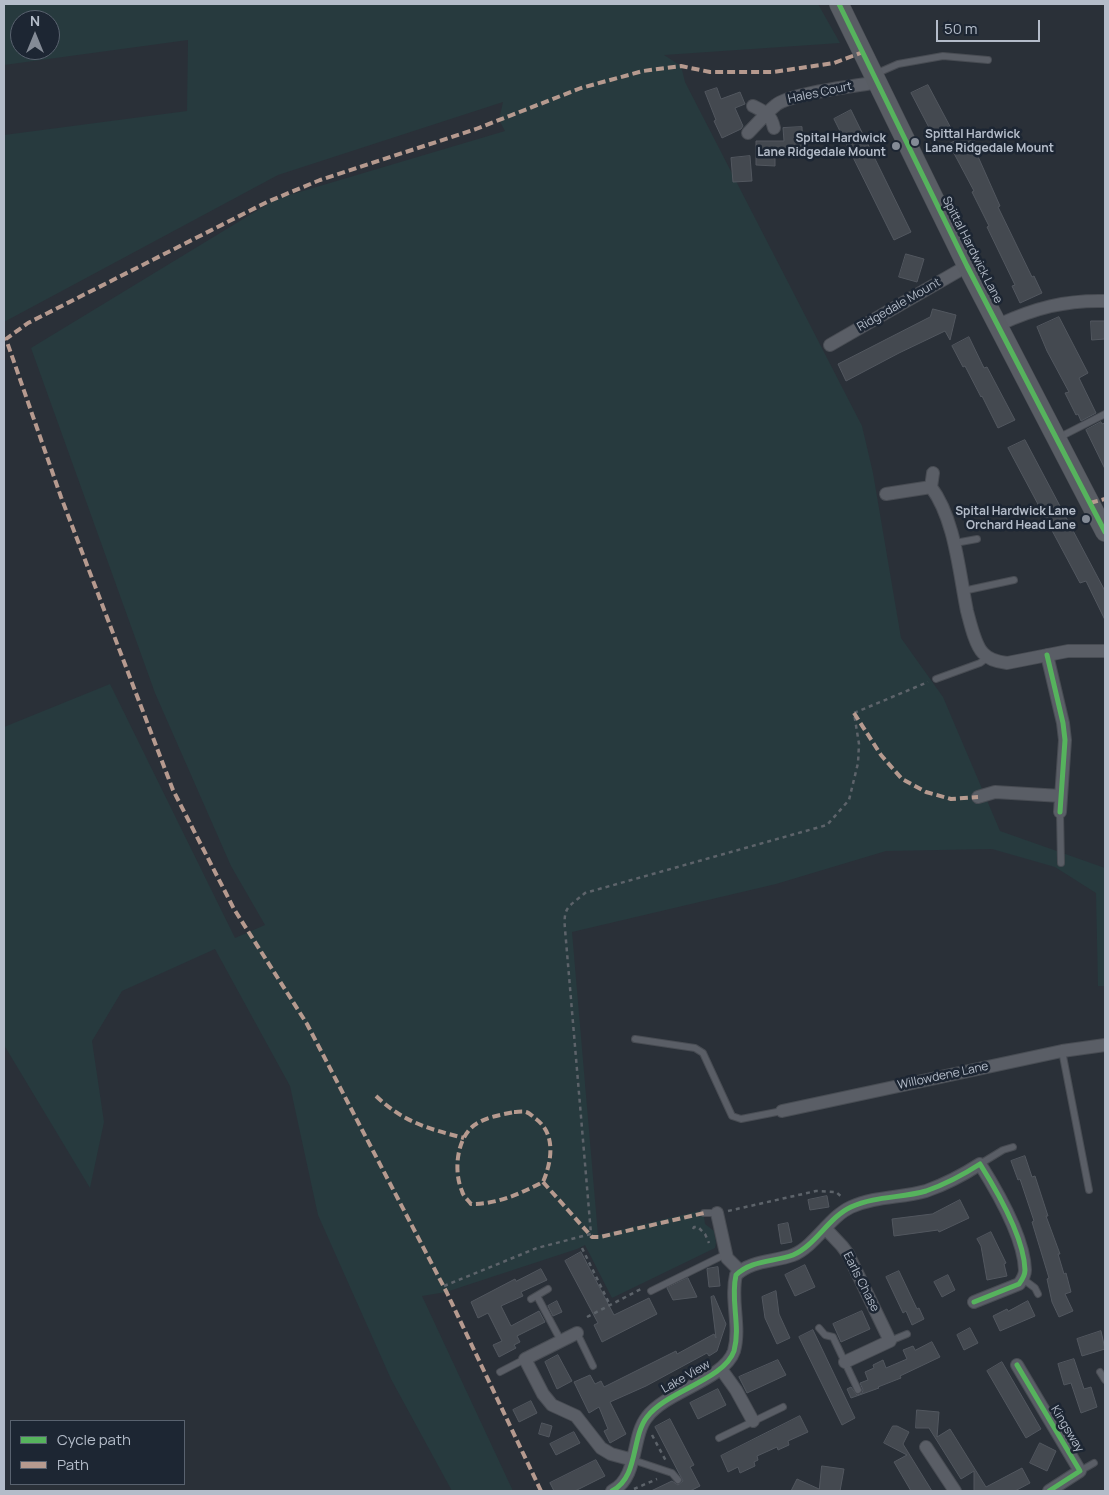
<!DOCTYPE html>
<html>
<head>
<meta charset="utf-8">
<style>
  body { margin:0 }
  #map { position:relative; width:1109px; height:1495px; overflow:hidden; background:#2a3038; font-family:Manrope,sans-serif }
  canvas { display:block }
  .frame { position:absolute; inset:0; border:5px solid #b4bcc9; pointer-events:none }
  .legend { position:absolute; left:10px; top:1420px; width:175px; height:65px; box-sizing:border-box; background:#1d2633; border:1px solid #59626f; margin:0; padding:6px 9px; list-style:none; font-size:15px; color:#b4bcc9 }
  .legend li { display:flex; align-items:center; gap:10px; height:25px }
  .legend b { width:25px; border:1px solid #59626f }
  .north { position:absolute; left:10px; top:10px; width:50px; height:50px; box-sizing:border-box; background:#1d2633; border:1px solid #59626f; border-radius:50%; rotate:0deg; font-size:14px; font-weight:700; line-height:20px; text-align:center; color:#b4bcc9 }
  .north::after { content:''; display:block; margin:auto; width:18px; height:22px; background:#848b96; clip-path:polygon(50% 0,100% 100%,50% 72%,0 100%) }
  .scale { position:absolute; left:936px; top:20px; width:104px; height:22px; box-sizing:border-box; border:2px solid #b4bcc9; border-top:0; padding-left:6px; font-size:15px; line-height:18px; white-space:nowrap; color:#b4bcc9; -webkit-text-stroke:4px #1d2633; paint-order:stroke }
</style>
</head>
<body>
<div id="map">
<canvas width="1109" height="1495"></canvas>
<div class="frame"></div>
<ul class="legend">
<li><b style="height:6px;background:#56b35d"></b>Cycle path</li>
<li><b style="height:6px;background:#b69a8f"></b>Path</li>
</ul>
<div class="north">N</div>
<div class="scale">50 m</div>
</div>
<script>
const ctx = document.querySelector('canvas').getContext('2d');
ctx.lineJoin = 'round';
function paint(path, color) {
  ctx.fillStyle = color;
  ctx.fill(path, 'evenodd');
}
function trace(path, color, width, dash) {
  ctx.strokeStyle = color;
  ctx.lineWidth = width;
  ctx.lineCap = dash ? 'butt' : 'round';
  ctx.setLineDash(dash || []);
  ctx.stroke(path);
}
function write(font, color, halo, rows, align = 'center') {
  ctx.font = font + ' Manrope,sans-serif';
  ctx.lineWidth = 5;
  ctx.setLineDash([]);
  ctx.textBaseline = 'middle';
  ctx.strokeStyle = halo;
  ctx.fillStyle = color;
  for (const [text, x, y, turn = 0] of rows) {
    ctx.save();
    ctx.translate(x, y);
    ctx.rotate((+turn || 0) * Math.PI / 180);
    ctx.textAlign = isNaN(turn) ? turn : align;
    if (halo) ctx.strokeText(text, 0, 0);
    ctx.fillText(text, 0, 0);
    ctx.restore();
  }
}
const green = new Path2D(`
  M4 4H818L840 43 664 55 681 66 685 82 862 426 873 473 901 638 943 697 1000 831 1105 868V986H1098L1096 893 1055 867 992 849 886 851 776 884 572 932 598 1235 703 1210 705 1224 714 1231 716 1243 715 1248 612 1298 585 1245 577 1249 446 1292 422 1296 513 1491H452L391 1379 318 1215 290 1086 215 949 122 991 92 1041 104 1122 90 1188 4 1045V727L110 684 235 938 265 925 231 866 155 693 31 348 276 199 505 131 499 120 503 102 278 175 4 322V135L187 111 188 40 4 65ZM20 20H50V50H20Z`);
const building = new Path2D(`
  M928 85 953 132 936 141 911 93Z
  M717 88 721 99 740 92 745 104 735 108 743 126 741 129 722 138 714 121 716 120 705 92Z
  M851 110 911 232 894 240 834 119Z
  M802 127 803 151 775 153V166L756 165V141H784L783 128Z
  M971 134 979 151 976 152 1000 206 998 207 1032 277 1034 276 1042 293 1020 303 1012 286 1015 285 987 227 989 226 972 192 974 191 949 144Z
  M750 156 752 181 733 182 731 158Z
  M906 254 924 259 917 282 899 277Z
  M933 309 956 315 950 340 945 331 899 353 846 381 838 364 930 317Z
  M1059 317 1088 373 1079 378 1096 413 1081 421 1078 414 1076 415 1065 393 1069 392 1047 351 1037 327Z
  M1091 321H1105V339L1092 340Z
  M969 337 984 368 987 367 1015 420 998 428 982 396 981 397 965 366 963 367 952 346Z
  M1101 422 1102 424 1105 423V469L1086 430Z
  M1025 440 1105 591V620L1086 581 1080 583 1008 448Z
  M1025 1156 1032 1177 1035 1176 1048 1216H1046L1060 1254H1058L1064 1274 1066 1273 1071 1292 1065 1294 1073 1311 1059 1317 1052 1302 1047 1279 1049 1278 1032 1222 1034 1221 1020 1179 1018 1180 1011 1161Z
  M827 1196 829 1207 810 1210 808 1200Z
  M960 1200 969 1218 939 1232 938 1230 894 1236 892 1219 932 1214Z
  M788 1223 792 1242 781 1244 778 1225Z
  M991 1232 1006 1263 1004 1264 1007 1276 987 1280 981 1246 977 1239Z
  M581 1252 614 1315 649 1298 657 1314 602 1342 594 1325 598 1323 565 1261Z
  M805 1265 815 1287 795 1296 785 1275Z
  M718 1267 720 1286 709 1287 707 1269Z
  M541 1269 547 1280 521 1292 523 1296 501 1306 511 1326 539 1311 545 1322 517 1336 520 1342 514 1345 516 1348 499 1357 493 1345 502 1341 488 1313 478 1318 471 1302 515 1279 516 1281Z
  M899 1271 917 1309 919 1308 924 1319 912 1325 906 1311 903 1313 886 1277Z
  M948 1275 955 1290 942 1297 934 1282Z
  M688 1278 697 1297 673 1300 667 1288Z
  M776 1291 779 1314 790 1338 777 1344 765 1318 762 1297Z
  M714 1296 726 1324 717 1351 709 1356 707 1353 646 1386 610 1402 626 1434 610 1443 604 1431 608 1429 599 1407 589 1413 574 1382 590 1375 595 1384 601 1381 604 1387 676 1351 677 1354 714 1334 716 1338 711 1297Z
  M557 1301 562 1312 553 1316 548 1306Z
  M1028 1301 1035 1316 1000 1331 993 1316 1007 1309 1008 1311Z
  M862 1311 870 1329 841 1342 833 1324Z
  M970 1328 978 1343 964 1350 957 1335Z
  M813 1330 855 1418 842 1425 799 1337Z
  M1101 1331 1105 1349 1082 1356 1077 1339Z
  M932 1342 940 1357 900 1376 901 1378 878 1387 879 1388 851 1398 847 1389 851 1387 857 1395 862 1393 863 1390 860 1383 868 1380 865 1372 874 1368 873 1365 883 1360 886 1368 907 1359 903 1350 913 1346 915 1350Z
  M558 1355 572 1381 557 1389 545 1362Z
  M1074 1359 1084 1389 1091 1387 1097 1407 1081 1413 1071 1383 1064 1385 1058 1364Z
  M778 1360 786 1375 747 1393 739 1377Z
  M1002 1362 1041 1429 1026 1438 987 1371Z
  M718 1389 726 1405 698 1419 690 1403Z
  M531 1401 537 1413 519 1422 513 1410Z
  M917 1410 939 1412 937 1437 950 1429 986 1487 1022 1468 1030 1483 1015 1491H974V1471L961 1479 929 1428H916Z
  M800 1416 808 1432 788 1441 789 1445 778 1450 777 1447 757 1456 758 1460 754 1462 755 1466 740 1473 738 1467 728 1472 721 1456Z
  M670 1419 694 1465 690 1467 700 1486 690 1491H651L672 1481 678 1485 683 1481 655 1427Z
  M542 1423 552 1426 549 1437 539 1434Z
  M893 1426H897L909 1432 903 1444 932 1491H911L894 1462 907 1455 884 1443Z
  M574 1432 580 1443 556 1455 550 1444Z
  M1040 1443 1056 1451 1047 1471 1030 1463Z
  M596 1460 605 1476 575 1491H554L550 1483Z
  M822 1466 844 1469 840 1491H791L797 1479 819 1489Z`);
const path = new Path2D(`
  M728 1211 816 1191 836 1192 843 1198
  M693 1229 694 1227H698L705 1234 709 1243
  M582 1248 610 1305
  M444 1286 537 1248 591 1234 565 929C563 906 569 907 585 893L827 825 849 800 858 763 859 744 854 713 928 682
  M587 1317 641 1289
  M652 1435 666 1461
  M634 1489 657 1479`);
const lane = new Path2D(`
  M875 74 898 64 943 56 988 60
  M1058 438 1105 414
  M955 543 977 539
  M963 591 1014 580
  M936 679 980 663 988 657
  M1060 812 1061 863
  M635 1039 695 1048 703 1053 732 1116 741 1119 782 1111
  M1062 1051 1089 1190
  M980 1164 1003 1150 1013 1147
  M704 1213H717
  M1023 1279 1035 1288 1038 1294
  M651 1291 726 1254
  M537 1296 561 1341
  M531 1299 548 1289
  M819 1328 825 1335 833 1337 858 1390
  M577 1333 593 1366
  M890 1341 907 1334
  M500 1372 525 1359
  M1100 1372 1105 1380
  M719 1438 783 1407
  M633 1460 672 1473 678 1480
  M1080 1471 1094 1463`);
const street = new Path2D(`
  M753 106C765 112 771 114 774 128
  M748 133C757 124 766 113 776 105 790 93 857 86 878 82
  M998 325C1035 308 1065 300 1105 301
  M830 345 967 266
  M931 487 933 473
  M886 494 931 487C955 519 959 572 967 611 970 622 975 645 983 653 989 660 998 662 1007 663L1068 651H1105
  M1047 655 1063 723 1065 740 1060 812
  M978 797 995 792 1061 796
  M782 1111 1062 1051 1105 1045
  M717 1213 727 1258 740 1271
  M825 1228 842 1246 848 1254 890 1341 845 1362
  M577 1333 525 1359 543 1394 552 1405 576 1416 601 1448 611 1454 633 1460
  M1017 1365 1080 1471 1049 1491
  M721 1369 736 1390 753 1421
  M926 1447 955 1491
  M612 1491C639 1477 631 1437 647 1417 666 1391 724 1380 734 1351 741 1326 730 1300 736 1275 751 1260 774 1262 793 1255 815 1246 829 1217 851 1207 875 1196 902 1198 926 1191 946 1184 963 1175 980 1164 997 1191 1024 1238 1025 1270 1025 1276 1022 1280 1019 1284L974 1302`);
const secondary = new Path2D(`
  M839 4 967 266 1105 532`);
const quiet = new Path2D(`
  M1090 503 1105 499
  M854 713 881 755 902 779 926 792 951 799 978 797
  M376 1096C403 1122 429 1129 464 1138
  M514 1112C518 1112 523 1111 526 1112 530 1113 533 1117 536 1119 556 1134 552 1161 543 1182 519 1194 498 1204 471 1204 468 1200 463 1196 462 1191 454 1173 456 1143 471 1128 481 1118 500 1115 514 1112Z
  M543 1182 592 1237H600L704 1213
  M541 1491 447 1293 307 1024 234 909 173 790 61 497 6 339 28 323 267 202 320 180 476 129 581 88 643 71 681 66 710 72H773L834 63 863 52`);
const cycleway = new Path2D(`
  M839 4 967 266 1105 532
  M1047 655 1063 723 1065 740 1060 812
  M1017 1365 1080 1471 1049 1491
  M612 1491C639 1477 631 1437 647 1417 666 1391 724 1380 734 1351 741 1326 730 1300 736 1275 751 1260 774 1262 793 1255 815 1246 829 1217 851 1207 875 1196 902 1198 926 1191 946 1184 963 1175 980 1164 997 1191 1024 1238 1025 1270 1025 1276 1022 1280 1019 1284L974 1302`);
const markers = [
  [915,142,5,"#848b96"],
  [896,146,5,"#848b96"],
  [1086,519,5,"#848b96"]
];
const streetNames = [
  ["Hales Court",820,93,-12],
  ["Spittal Hardwick Lane",972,250,63],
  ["Ridgedale Mount",899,305,-30],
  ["Willowdene Lane",943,1076,-12],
  ["Earls Chase",861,1282,63],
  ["Lake View",686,1377,-30],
  ["Kingsway",1067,1429,59]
];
const poiNames = [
  ["Spittal Hardwick",925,135,"left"],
  ["Lane Ridgedale Mount",925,149,"left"],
  ["Spital Hardwick",886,139],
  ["Lane Ridgedale Mount",886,153],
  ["Spital Hardwick Lane",1076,512],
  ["Orchard Head Lane",1076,526]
];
paint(green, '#273a3e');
paint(building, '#444950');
trace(building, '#52575f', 1);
trace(lane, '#484c53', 8);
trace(street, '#484c53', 14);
trace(secondary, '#484c53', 20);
trace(path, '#5d636a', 2.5, [4, 4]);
trace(lane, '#5a5e66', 6);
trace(street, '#5a5e66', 12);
trace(secondary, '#595d64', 19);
trace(quiet, '#b69a8f', 4, [8, 4]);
trace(cycleway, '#56b35d', 5);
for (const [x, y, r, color] of markers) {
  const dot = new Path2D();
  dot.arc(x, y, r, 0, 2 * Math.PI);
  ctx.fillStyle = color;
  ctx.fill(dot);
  trace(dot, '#1d2633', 2);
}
write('12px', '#b4bcc9', '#1d2633', streetNames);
write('bold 12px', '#b4bcc9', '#1d2633', poiNames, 'right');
</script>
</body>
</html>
